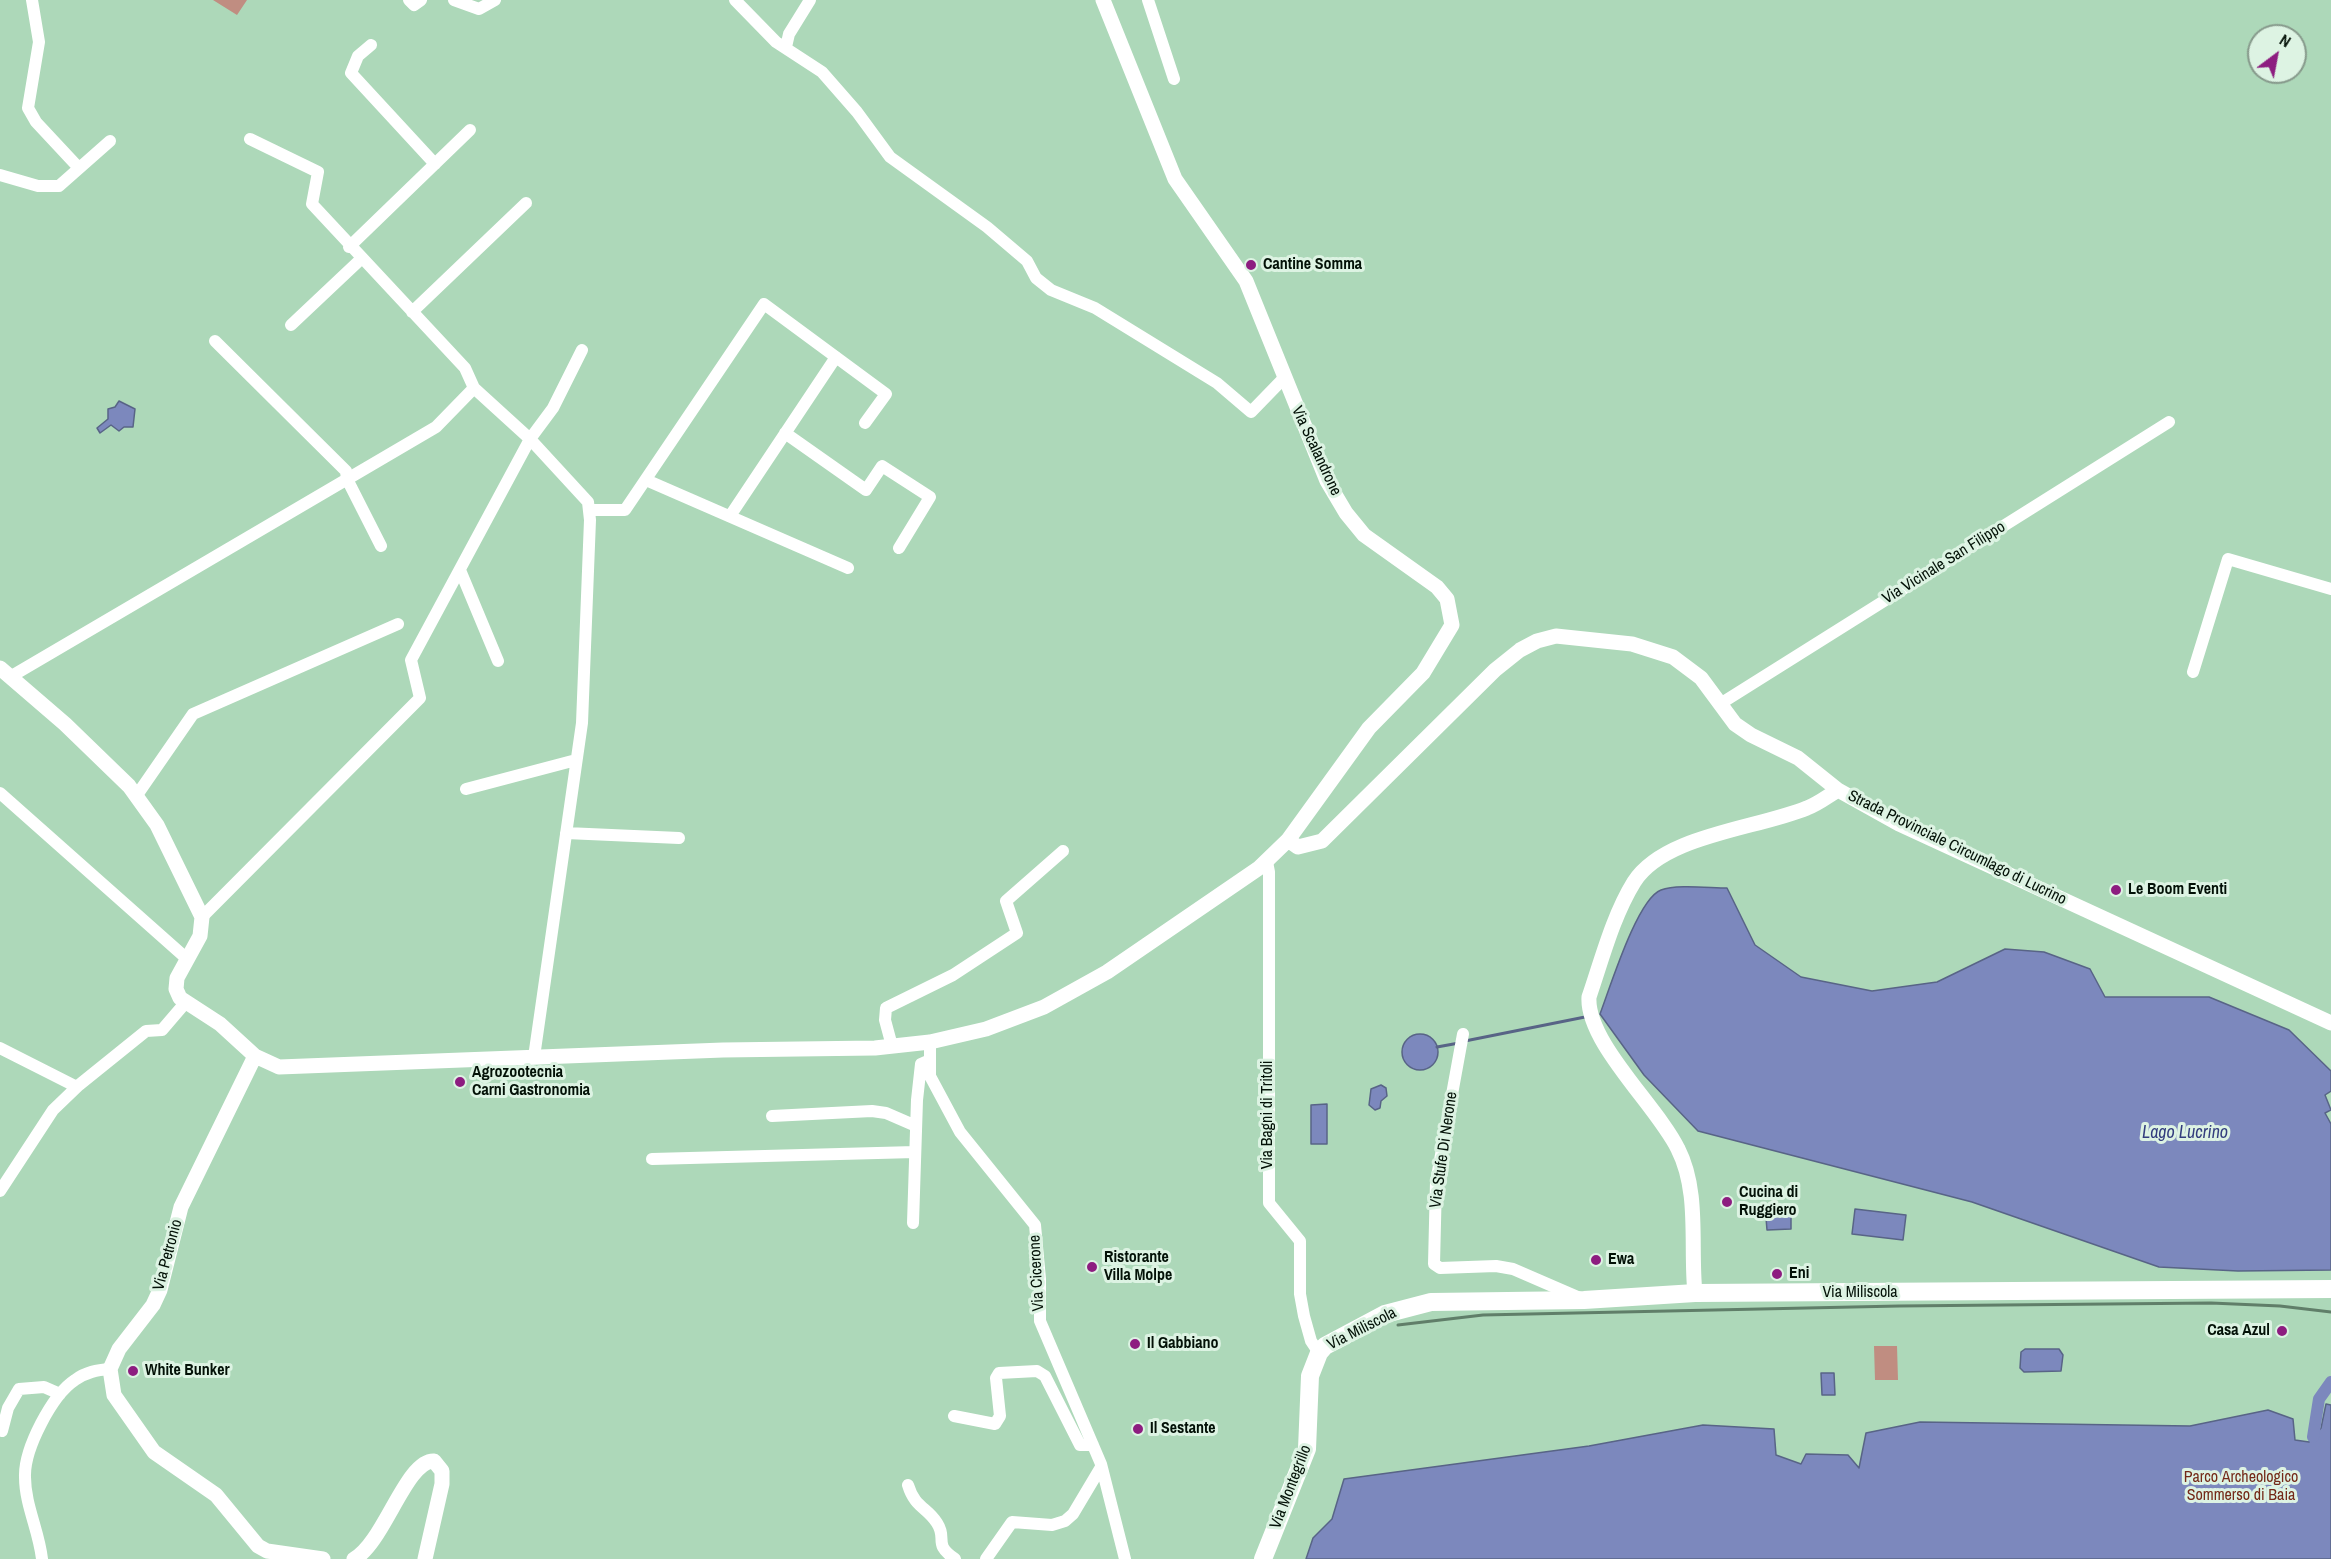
<!DOCTYPE html>
<html>
<head>
<meta charset="utf-8">
<style>
  body { margin:0 }
  #map { position:relative; width:2331px; height:1559px; overflow:hidden; background:#add8b9; font-family:"Archivo Narrow",sans-serif }
  canvas { display:block }
  .north { position:absolute; left:2247px; top:24px; width:60px; height:60px; box-sizing:border-box; background:#ddf3e3; border:2px solid #86998b; border-radius:50%; rotate:32deg; font-size:16px; font-weight:700; line-height:24px; text-align:center; color:#031107 }
  .north::after { content:''; display:block; margin:auto; width:21px; height:27px; background:#8d1d80; clip-path:polygon(50% 0,100% 100%,50% 72%,0 100%) }
</style>
</head>
<body>
<div id="map">
<canvas width="2331" height="1559"></canvas>
<div class="north">N</div>
</div>
<script>
const ctx = document.querySelector('canvas').getContext('2d');
ctx.lineJoin = 'round';
function paint(path, color) {
  ctx.fillStyle = color;
  ctx.fill(path, 'evenodd');
}
function trace(path, color, width, dash) {
  ctx.strokeStyle = color;
  ctx.lineWidth = width;
  ctx.lineCap = dash ? 'butt' : 'round';
  ctx.setLineDash(dash || []);
  ctx.stroke(path);
}
function write(font, color, halo, rows, align = 'center') {
  ctx.font = font + ' "Archivo Narrow",sans-serif';
  ctx.lineWidth = 6;
  ctx.setLineDash([]);
  ctx.textBaseline = 'middle';
  ctx.strokeStyle = halo;
  ctx.fillStyle = color;
  for (const [text, x, y, turn = 0] of rows) {
    ctx.save();
    ctx.translate(x, y);
    ctx.rotate((+turn || 0) * Math.PI / 180);
    ctx.textAlign = isNaN(turn) ? turn : align;
    if (halo) ctx.strokeText(text, 0, 0);
    ctx.fillText(text, 0, 0);
    ctx.restore();
  }
}
const green = new Path2D(`
  M213 0H247L237 15Z
  M1874 1346H1897L1898 1380H1875Z`);
const water = new Path2D(`
  M119 401 135 409 133 427H124L119 431 111 425 100 433 97 428 108 419V409L115 407Z
  M1727 888 1755 945 1801 977 1872 991 1937 982 2005 949 2044 952 2090 969 2105 997H2209L2289 1030 2331 1071V1091L2325 1095 2331 1110 2325 1113 2331 1124V1270L2238 1271 2159 1267 1972 1202 1698 1131 1644 1075 1600 1014C1610 988 1637 899 1661 890 1676 884 1710 888 1727 888Z
  M1402 1052a18 18 0 1 1 36 0a18 18 0 1 1-36 0Z
  M1381 1085 1386 1088 1387 1096 1381 1101 1380 1108 1375 1110 1369 1105 1371 1089Z
  M1327 1104V1144H1311V1105Z
  M1855 1209 1906 1215 1903 1240 1852 1234Z
  M1791 1216V1229L1767 1230 1766 1218Z
  M2025 1349H2059L2063 1355 2061 1371 2024 1372 2020 1368 2021 1352Z
  M1821 1373H1834L1835 1395H1822Z
  M2326 1404 2331 1405V1559H1306L1313 1538 1332 1519 1344 1479 1589 1446 1703 1425 1774 1429 1776 1455 1801 1464 1806 1454 1848 1455 1859 1468 1866 1433 1920 1422 2190 1426 2268 1410 2293 1419 2295 1440 2309 1442 2321 1428Z`);
const stream = new Path2D(`
  M1465 1041 1585 1017
  M1437 1047 1459 1043`);
const canal = new Path2D(`
  M2313 1437 2319 1399 2331 1382`);
const minor = new Path2D(`
  M32 0 39 42 28 108 36 122 78 167
  M409 0 414 5 421 0
  M454 0 479 9 495 0
  M735 0 776 42 822 72 857 112 890 157 987 227 1027 261 1036 278 1051 290 1095 308 1217 383 1251 412 1284 378
  M1148 0 1174 79
  M371 45 358 56 351 73 435 164
  M786 47 789 34 810 0
  M250 139 318 172 312 204 465 368 474 388
  M0 175 38 186H59L110 141
  M349 247 470 130
  M412 312 526 203
  M291 325 361 259
  M215 341 346 471 347 479 381 546
  M785 433 866 490 882 466 930 497 899 548
  M646 480 848 568
  M589 510H625L764 304 886 394 865 423
  M730 516 836 357
  M460 570 498 661
  M2193 672 2228 559 2331 589
  M10 677 436 427 474 388 530 439 588 502 590 520 582 723 534 1057
  M1720 704 2169 422
  M466 789 576 760
  M0 793 186 958
  M137 795 193 714 398 624
  M566 833 679 838
  M1267 862 1269 872V1203L1300 1241V1294L1304 1316 1311 1341 1319 1353
  M202 917 420 698 411 660 530 439 553 408 582 350
  M1463 1034 1436 1182 1434 1264 1440 1268 1496 1266 1513 1269 1580 1298
  M930 1042V1076L960 1132 1035 1225 1040 1279V1321L1101 1464 1125 1559
  M892 1046 885 1020 886 1008 953 975 1017 933 1006 901 1063 851
  M0 1048 77 1087
  M772 1116 872 1111 886 1113 916 1126
  M652 1159 915 1152
  M0 1191 53 1110 79 1085 146 1031 162 1030 186 1002
  M913 1223 917 1100 921 1064 930 1060
  M954 1416 995 1424 1000 1416 996 1378 999 1373 1037 1371 1045 1376 1080 1445H1093
  M2 1431 8 1408 19 1389 44 1387 60 1394
  M908 1485C915 1508 927 1507 937 1523 948 1540 932 1543 955 1559
  M42 1559C39 1531 25 1505 25 1477 24 1449 52 1395 75 1380 86 1372 97 1370 110 1369
  M986 1559 1012 1522 1052 1525 1065 1521 1073 1514 1101 1467`);
const tertiary = new Path2D(`
  M0 668 65 724 129 786 157 825 202 917 200 936 177 978 176 989 180 998 220 1024 255 1056 279 1067 723 1050 875 1048 930 1042 986 1029 1044 1007 1107 972 1259 868 1288 840 1369 728 1423 673 1452 625 1447 599 1437 587 1364 535 1346 513 1327 481 1246 281 1175 179 1103 0
  M1288 840 1298 847 1322 841 1495 670 1520 650 1537 641 1556 636 1632 644 1673 657 1701 678 1735 724 1751 735 1798 758 1838 790 1899 824 2331 1023
  M255 1056 181 1207 160 1290 153 1305 119 1349 110 1369 114 1395 154 1452 216 1495 258 1546 267 1551 323 1559
  M1695 1293C1690 1247 1700 1192 1678 1149 1658 1107 1586 1042 1589 997 1602 959 1613 916 1634 882 1664 835 1756 829 1807 808 1818 804 1828 796 1838 790
  M354 1559C384 1543 406 1460 434 1461L442 1471V1484L425 1559`);
const secondary = new Path2D(`
  M1263 1559 1307 1449 1310 1376 1319 1353 1325 1346 1385 1314 1431 1302 1584 1300 1695 1293 2331 1289`);
const rail = new Path2D(`
  M1398 1325 1483 1315 1899 1306 2211 1303 2280 1306 2331 1312`);
const markers = [
  [1251,265,6,"#8d1d80"],
  [2116,890,6,"#8d1d80"],
  [460,1082,6,"#8d1d80"],
  [1727,1202,6,"#8d1d80"],
  [1596,1260,6,"#8d1d80"],
  [1092,1267,6,"#8d1d80"],
  [1777,1274,6,"#8d1d80"],
  [2282,1331,6,"#8d1d80"],
  [1135,1344,6,"#8d1d80"],
  [133,1371,6,"#8d1d80"],
  [1138,1429,6,"#8d1d80"]
];
const poiNames = [
  ["Cantine Somma",1263,265],
  ["Le Boom Eventi",2128,890],
  ["Agrozootecnia",472,1073],
  ["Carni Gastronomia",472,1091],
  ["Cucina di",1739,1193],
  ["Ruggiero",1739,1211],
  ["Ristorante",1104,1258],
  ["Villa Molpe",1104,1276],
  ["Ewa",1608,1260],
  ["Eni",1789,1274],
  ["Casa Azul",2270,1331,"right"],
  ["Il Gabbiano",1147,1344],
  ["White Bunker",145,1371],
  ["Il Sestante",1150,1429]
];
const streetNames = [
  ["Via Scalandrone",1316,451,65],
  ["Via Vicinale San Filippo",1944,563,-32],
  ["Strada Provinciale Circumlago di Lucrino",1957,848,26],
  ["Via Bagni di Tritoli",1268,1115,-90],
  ["Via Stufe Di Nerone",1444,1150,-82],
  ["Via Petronio",168,1255,-75],
  ["Via Cicerone",1037,1273,-93],
  ["Via Miliscola",1860,1293],
  ["Via Miliscola",1362,1329,-27],
  ["Via Montegrillo",1291,1487,-69]
];
const parkNames = [
  ["Parco Archeologico",2241,1478],
  ["Sommerso di Baia",2241,1496]
];
const waterNames = [
  ["Lago Lucrino",2185,1133]
];
paint(green, '#c08d81');
paint(water, '#7c88bd');
trace(water, '#586486', 1.5);
trace(stream, '#586486', 3);
trace(canal, '#7c88bd', 12);
trace(minor, '#fff', 12);
trace(tertiary, '#fff', 15);
trace(secondary, '#fff', 18);
trace(rail, '#607e69', 3);
for (const [x, y, r, color] of markers) {
  const dot = new Path2D();
  dot.arc(x, y, r, 0, 2 * Math.PI);
  ctx.fillStyle = color;
  ctx.fill(dot);
  trace(dot, '#ddf3e3', 2);
}
write('bold 16px', '#031107', '#ddf3e3', poiNames, 'left');
write('16px', '#031107', '#ddf3e3', streetNames);
write('16px', '#742918', '#ddf3e3', parkNames);
write('italic 18px', '#333d7e', '#ddf3e3', waterNames);
</script>
</body>
</html>
